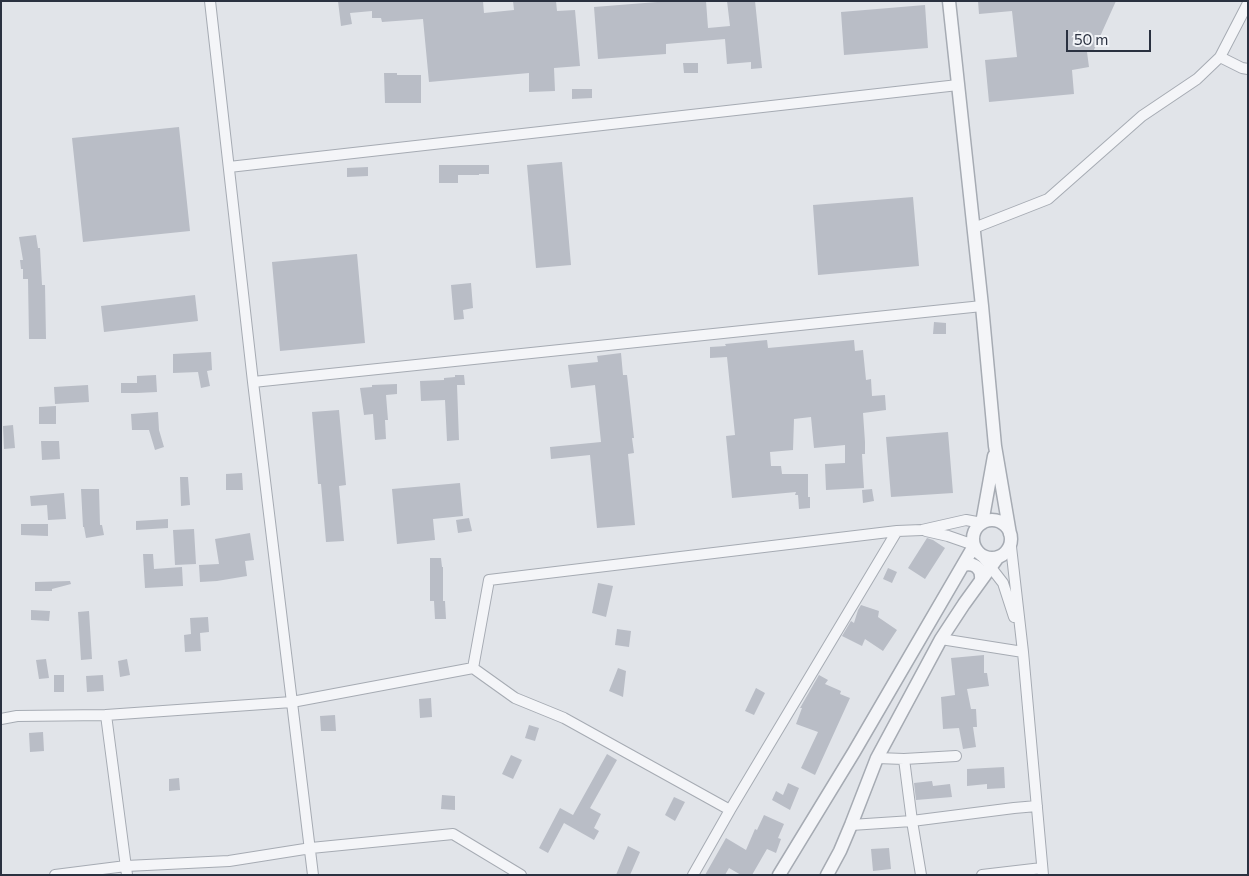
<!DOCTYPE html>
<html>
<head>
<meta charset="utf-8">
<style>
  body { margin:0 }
  #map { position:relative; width:1249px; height:876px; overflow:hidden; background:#e1e4e9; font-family:Commissioner,sans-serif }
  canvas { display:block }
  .frame { position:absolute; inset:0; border:2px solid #2a3140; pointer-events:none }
  .scale { position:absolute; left:1066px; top:30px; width:85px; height:22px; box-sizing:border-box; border:2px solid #2a3140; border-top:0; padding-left:6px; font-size:15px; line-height:18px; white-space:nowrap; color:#2a3140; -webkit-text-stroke:4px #f1f3f7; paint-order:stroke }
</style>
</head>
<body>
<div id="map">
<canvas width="1249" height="876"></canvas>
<div class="frame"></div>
<div class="scale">50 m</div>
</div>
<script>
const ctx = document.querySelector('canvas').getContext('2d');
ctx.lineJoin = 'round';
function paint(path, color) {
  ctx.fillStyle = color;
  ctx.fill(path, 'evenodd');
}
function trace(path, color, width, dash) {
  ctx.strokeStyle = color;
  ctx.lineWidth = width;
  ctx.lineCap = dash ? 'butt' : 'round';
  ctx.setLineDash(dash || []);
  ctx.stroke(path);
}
const building = new Path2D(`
  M338 1H483L484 13 514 10 513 1H556L557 11 575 10 580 66 554 68 555 91 529 92V73L429 82 423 19 382 22 381 18H372V11L350 13 352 24 341 26Z
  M670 1H706L708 28 730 26 727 1H755L762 68 751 69V62L727 64 725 39 666 44V54L598 59 594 7Z
  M978 1H1116L1093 52H1087L1089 67 1072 70 1074 94 989 102 985 60 1017 57 1012 11 979 14Z
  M925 5 928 48 844 55 841 12Z
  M683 63H698V73H684Z
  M384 73H397V75H421V103H385Z
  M572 89H592V98L572 99Z
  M179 127 190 231 83 242 72 138Z
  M562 162 571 265 536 268 527 165Z
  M439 165H489V174H479V175H458V183H439Z
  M368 167V176L347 177V168Z
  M913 197 919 266 818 275 813 205Z
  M36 235 38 248H40L42 285H45L46 339H29L28 279H23V269H21L20 260H23L19 237Z
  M357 254 365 343 280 351 272 262Z
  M471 283 473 308 463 310 464 319 454 320 451 285Z
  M195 295 198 321 104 332 101 306Z
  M934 322 946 323V334H933Z
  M767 340 768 348 854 340 855 351 863 350 866 380 871 379 872 396 885 395 886 410 863 413 865 442V454H862L864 488 826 490 825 464 845 463V445L814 448 811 417 794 419 793 450 770 452 771 466H781L782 474H808V497H810V508L799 509 798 495H795L796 492 732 498 726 436 735 435 727 357 710 358V347L726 346 725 344Z
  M211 352 212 370 207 371 210 386 201 388 198 372 173 373V354Z
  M621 353 623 375H627L634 438H632L634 453 628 454 635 525 597 528 590 455 551 459 550 447 601 442 595 385 571 388 568 365 598 362 597 356Z
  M156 375 157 392 137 393H121V383H137V376Z
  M455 375H464L465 385H457L459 440 447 441 445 400 421 401 420 381 444 380V378L455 377Z
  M397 384V394L386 395 388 420H385L386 439 375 440 373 414 364 415 360 388 372 387V385Z
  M88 385 89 402 55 404 54 387Z
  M56 406V424H39V407Z
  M339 410 346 485 339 486 344 541 326 542 321 484H318L312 412Z
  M158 412 159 430 164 447 155 450 149 430H132L131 414Z
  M13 425 15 448 4 449 3 426Z
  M948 432 953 493 891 497 886 437Z
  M41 441H59L60 459 42 460Z
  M242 473 243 490H226V474Z
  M180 477H188L190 505 181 506Z
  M460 483 463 516 433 519 435 540 397 544 392 489Z
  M81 489H99L100 525H102L104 535 86 538 84 527H83Z
  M872 489 874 501 863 503 862 490Z
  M64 493 66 519 48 520 47 505 31 506 30 496Z
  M469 518 472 531 458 533 456 520Z
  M168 519V528L136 530V521Z
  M21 524H48V536L21 535Z
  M194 529 196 564 175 565 173 530Z
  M250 533 254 560 245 561 247 576 217 581 200 582 199 565 219 564 215 539Z
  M927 538 933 540 945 548 925 579 908 568Z
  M143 554H153L154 569 182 567 183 586 145 588Z
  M430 558H441L442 567H443V601H445L446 619H435L434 601H430Z
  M888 568 897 572 892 583 883 579Z
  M70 581 71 584 52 589V591H35V582Z
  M598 583 613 586 606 617 592 613Z
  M861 605 879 611 878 617 897 630 883 651 865 639 862 646 842 636 851 621 854 623 858 610Z
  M31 610 50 611 49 621 31 620Z
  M89 611 92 659 81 660 78 612Z
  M208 617 209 632 200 633 201 651 185 652 184 635 191 634 190 618Z
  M617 629 631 631 629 647 615 645Z
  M984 655V673H987L989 686 967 689 971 709H976L977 727H973L976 747 963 749 959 728 943 729 941 697 955 695 951 658Z
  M46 659 49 678 39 679 36 660Z
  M127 659 130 675 120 677 118 661Z
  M618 668 626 671 623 697 609 691Z
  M54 675H64V692H54Z
  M103 675 104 691 87 692 86 676Z
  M819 675 828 680 825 684 841 691 840 694 850 698 815 775 801 768 818 732 796 724 802 708H800Z
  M756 688 765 693 754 715 745 711Z
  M431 698 432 717 420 718 419 699Z
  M335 715 336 731H321L320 716Z
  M529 725 539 728 535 741 525 738Z
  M43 732 44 751 30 752 29 733Z
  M607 754 617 760 590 808 601 814 594 828 599 831 594 840 564 823 548 853 539 848 560 808 573 815Z
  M511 755 522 760 513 779 502 774Z
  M1004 767 1005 788 987 789V784L967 786V769Z
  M179 778 180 790 169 791V779Z
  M932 781 933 786 950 784 952 797 916 800 914 783Z
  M788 783 799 788 790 810 772 800 776 791 783 795Z
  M442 795 455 796V810L441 809Z
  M674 797 685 802 675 821 665 815Z
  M764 815 784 824 778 838 781 839 776 853 767 849 752 875H741L729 868 725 875H705L726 838 746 850 755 829 757 830Z
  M628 846 640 852 630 875H616Z
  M889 848 891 869 873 871 871 849Z`);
const minor = new Path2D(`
  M210 1 253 382 982 306
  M1220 57 1242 68 1248 69
  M229 167 958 85
  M974 228 1048 199 1142 116 1197 79 1220 57 1248 3
  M253 382 313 875
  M897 531 730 810 564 718 515 698 473 668 489 580 897 531 922 530 966 520 982 523
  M926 531 948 536 974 545
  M1010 538 1023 652 1043 875
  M982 556 1003 583 1014 617
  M941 639 1023 652
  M106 715 127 875
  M1 719 17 716 106 715 292 702 473 668
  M877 758 904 759 956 756
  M904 759 912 821 921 875
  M851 825 912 821 1014 808 1037 806
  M55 875 126 866 229 861 311 848 453 834 521 875
  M693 875 730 810
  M982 875 1042 868`);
const tertiary = new Path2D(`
  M949 1 982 306 995 446 1010 534
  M973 539a19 19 0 1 1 38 0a19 19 0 1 1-38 0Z
  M982 523 994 456
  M963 565C974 562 982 568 981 579
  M779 875 854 752 974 546
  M827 875 840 851 851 825 877 758 941 639 964 604 998 557`);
paint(building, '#b9bdc6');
trace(minor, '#a6abb3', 12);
trace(tertiary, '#a6abb3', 15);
trace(minor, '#f4f5f8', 10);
trace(tertiary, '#f4f5f8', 12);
</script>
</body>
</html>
